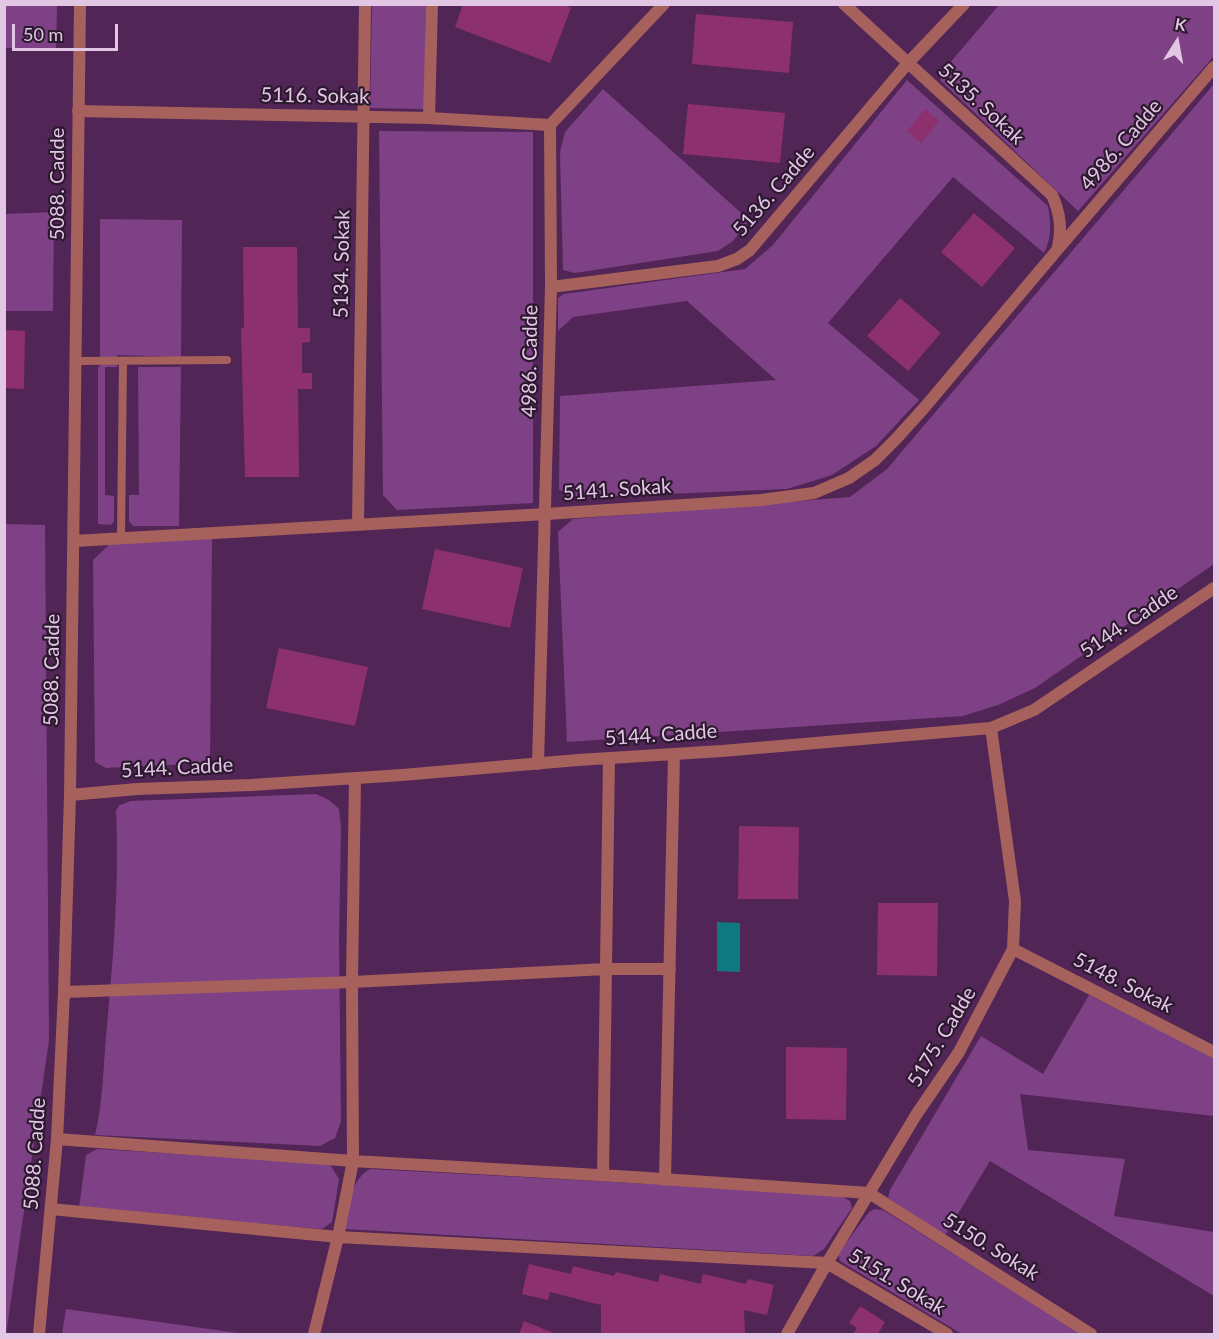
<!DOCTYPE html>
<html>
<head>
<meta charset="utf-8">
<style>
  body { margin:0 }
  #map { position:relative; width:1219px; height:1339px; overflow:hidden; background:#522557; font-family:Lato,sans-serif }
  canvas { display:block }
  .frame { position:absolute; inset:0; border:6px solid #e2c7e4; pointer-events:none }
  .north { position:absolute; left:1147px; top:12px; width:60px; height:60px; -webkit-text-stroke:4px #2d192f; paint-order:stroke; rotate:11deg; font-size:16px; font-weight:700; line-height:24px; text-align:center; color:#e2c7e4 }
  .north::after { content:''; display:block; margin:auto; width:21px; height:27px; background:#e2c7e4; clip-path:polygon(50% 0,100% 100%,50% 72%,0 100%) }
  .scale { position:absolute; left:12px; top:24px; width:106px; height:27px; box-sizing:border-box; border:3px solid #e2c7e4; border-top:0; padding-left:8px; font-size:18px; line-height:21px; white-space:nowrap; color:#e2c7e4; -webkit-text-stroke:4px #2d192f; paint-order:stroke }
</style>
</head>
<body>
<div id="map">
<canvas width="1219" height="1339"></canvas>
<div class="frame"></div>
<div class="north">K</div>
<div class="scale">50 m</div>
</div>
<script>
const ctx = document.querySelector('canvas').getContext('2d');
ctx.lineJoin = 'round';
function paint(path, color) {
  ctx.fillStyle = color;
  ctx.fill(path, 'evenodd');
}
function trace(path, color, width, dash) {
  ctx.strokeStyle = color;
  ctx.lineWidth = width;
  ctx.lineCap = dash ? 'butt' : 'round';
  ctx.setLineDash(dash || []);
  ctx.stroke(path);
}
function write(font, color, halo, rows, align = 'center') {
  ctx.font = font + ' Lato,sans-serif';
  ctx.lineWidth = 4.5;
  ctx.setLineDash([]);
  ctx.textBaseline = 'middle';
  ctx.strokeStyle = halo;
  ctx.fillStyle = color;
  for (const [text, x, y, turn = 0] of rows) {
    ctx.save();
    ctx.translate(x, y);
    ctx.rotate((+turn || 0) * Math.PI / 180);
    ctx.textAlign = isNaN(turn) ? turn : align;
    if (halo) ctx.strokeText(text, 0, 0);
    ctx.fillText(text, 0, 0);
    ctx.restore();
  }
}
const green = new Path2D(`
  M5 4 57 5 56 48H5Z
  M372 5H426L424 109 370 108Z
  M999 5H1214V56L1078 211 940 80 944 70Z
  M907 80 1048 206C1051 224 1052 237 1044 253L953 177 828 323 919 400 876 446 832 475 787 489 570 498 559 489 560 396 776 380 687 301 573 317 558 331V298L564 294 745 269 773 245Z
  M1214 84V564L1035 688 998 705 963 716 567 742 558 532 573 519 850 497 887 469Z
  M603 89 749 220 733 241 718 251 575 273 563 270 560 152 565 132Z
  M379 131 533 132V503L397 510 383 495Z
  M54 212 53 311H5V214Z
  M100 219 182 220 181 357 117 355V358H100Z
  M101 363 117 364V367H105V495L114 496V521L111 525 98 524V367L100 366Z
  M138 367H181L179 526H133L129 521V495H139Z
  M5 524 45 525 49 1040 6 1334H4Z
  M212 538 210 763 106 768 95 762 93 560 111 543Z
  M316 794 329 800 339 809 341 827 339 940 341 1121 335 1138 320 1146 95 1135C102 1106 103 1078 105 1049 112 969 120 889 116 810L120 805 131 801Z
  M1089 995 1214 1056V1116L1020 1094 1028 1150 1125 1159 1114 1216 1214 1232V1296L990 1161 945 1235 888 1198 890 1190 981 1036 1043 1074Z
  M97 1149 329 1163 339 1179 332 1222 322 1229 79 1208 86 1155Z
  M370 1169 837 1194 850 1201 852 1208 824 1249 813 1256 345 1229C350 1206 349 1181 370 1169Z
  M875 1209 883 1210 1082 1334H962L840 1261 838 1254 869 1212Z
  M66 1309 245 1334H62Z`);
const water = new Path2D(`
  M717 922 740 923V972L717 971Z`);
const building = new Path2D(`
  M463 4H561L571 8 550 63 455 27Z
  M696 14 793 22 789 73 692 64Z
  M688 104 785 113 780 163 683 154Z
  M925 109 939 121 921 143 907 131Z
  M974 213 1015 248 982 287 941 252Z
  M243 247H297L298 328H310V342L302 343V373H312V389H298L299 477H245L241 328H244Z
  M900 298 941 333 908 371 867 336Z
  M4 330 25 331 24 389 4 388Z
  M435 549 523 568 510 628 422 609Z
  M279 648 368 667 355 726 266 708Z
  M739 826 799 827 798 899H738Z
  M878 903H938L937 976 877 975Z
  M786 1047 847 1048 846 1120 786 1119Z
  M529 1264 571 1274 573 1266 614 1276 616 1272 658 1282 660 1274 701 1284 703 1274 746 1284 748 1279 774 1285 767 1315 744 1310 745 1335H601V1305L550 1292 548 1300 522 1294Z
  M860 1306 885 1322 877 1335H852L857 1328 849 1323Z
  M524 1321 556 1334V1335H519Z`);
const service = new Path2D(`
  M76 361 227 360
  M121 537 123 361`);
const minor = new Path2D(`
  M844 4 1052 195C1060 213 1062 228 1058 247
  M78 111 429 118 550 125
  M429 118 432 4
  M551 287 718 266 737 259 750 250 908 63 964 4
  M358 524 365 4
  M74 541 546 514 761 500 814 493 849 478 875 460 896 439 924 408 1058 249 1214 67
  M538 764 551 287 550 125 664 4
  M70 795 137 789 251 785 402 775 578 760 722 751 991 728 1034 710 1214 588
  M1013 949 1214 1052
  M64 992 352 982 606 969H670
  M57 1139 353 1161 633 1177 869 1193 1091 1334
  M603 1175 609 758
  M665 1180 674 754
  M51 1209 338 1237 827 1263 947 1334
  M314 1334 338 1237 353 1161 352 982 355 778
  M787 1334 827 1263 916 1115 959 1052 1013 949 1015 901 991 728`);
const tertiary = new Path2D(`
  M39 1334 57 1139 64 992 70 795 80 4`);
const streetNames = [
  ["5116. Sokak",315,96,1],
  ["5135. Sokak",981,104,43],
  ["4986. Cadde",1121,145,-49],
  ["5088. Cadde",58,184,-90],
  ["5136. Cadde",774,191,-49],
  ["5134. Sokak",342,264,-89],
  ["4986. Cadde",530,361,-89],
  ["5141. Sokak",617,490,-4],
  ["5144. Cadde",1129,622,-34],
  ["5088. Cadde",52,670,-89],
  ["5144. Cadde",661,735,-4],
  ["5144. Cadde",177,768,-3],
  ["5148. Sokak",1123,983,27],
  ["5175. Cadde",942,1037,-59],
  ["5088. Cadde",35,1154,-86],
  ["5150. Sokak",991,1247,32],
  ["5151. Sokak",897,1282,31]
];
paint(green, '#7f4185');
paint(water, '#0f7880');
paint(building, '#8d316e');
trace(service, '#a7615d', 8);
trace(minor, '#a7615d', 12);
trace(tertiary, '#a7615d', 12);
write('20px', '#e2c7e4', '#2d192f', streetNames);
</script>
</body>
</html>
